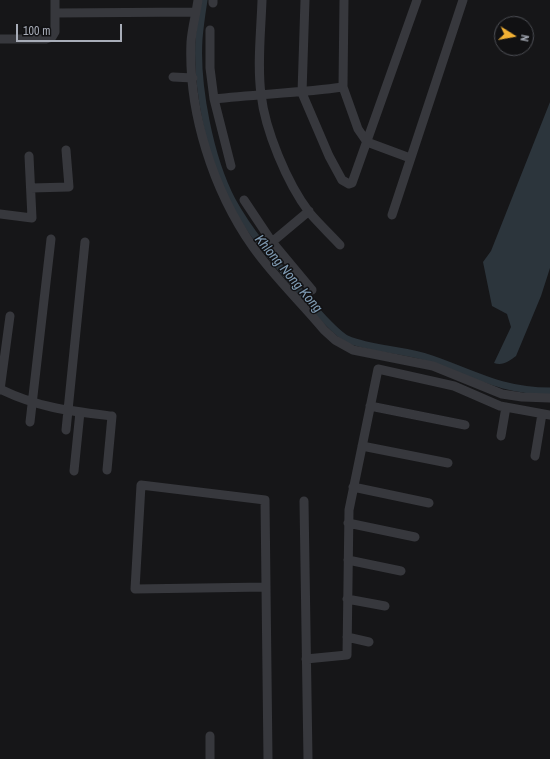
<!DOCTYPE html>
<html>
<head>
<meta charset="utf-8">
<style>
  body { margin:0 }
  #map { position:relative; width:550px; height:759px; overflow:hidden; background:#161618; font-family:"Archivo Narrow",sans-serif }
  canvas { display:block }
  .north { position:absolute; left:494px; top:16px; width:40px; height:40px; box-sizing:border-box; background:#111113; border:1px solid #4d4f55; border-radius:50%; rotate:101deg; font-size:11px; font-weight:700; line-height:16px; text-align:center; color:#a8adb8 }
  .north::after { content:''; display:block; margin:auto; width:14px; height:18px; background:#f2b134; clip-path:polygon(50% 0,100% 100%,50% 72%,0 100%) }
  .scale { position:absolute; left:16px; top:24px; width:106px; height:18px; box-sizing:border-box; border:2px solid #a8adb8; border-top:0; padding-left:5px; font-size:12px; line-height:14px; white-space:nowrap; color:#a8adb8; -webkit-text-stroke:3px #111113; paint-order:stroke }
</style>
</head>
<body>
<div id="map">
<canvas width="550" height="759"></canvas>
<div class="north">N</div>
<div class="scale">100 m</div>
</div>
<script>
const ctx = document.querySelector('canvas').getContext('2d');
ctx.lineJoin = 'round';
function paint(path, color) {
  ctx.fillStyle = color;
  ctx.fill(path, 'evenodd');
}
function trace(path, color, width, dash) {
  ctx.strokeStyle = color;
  ctx.lineWidth = width;
  ctx.lineCap = dash ? 'butt' : 'round';
  ctx.setLineDash(dash || []);
  ctx.stroke(path);
}
function write(font, color, halo, rows, align = 'center') {
  ctx.font = font + ' "Archivo Narrow",sans-serif';
  ctx.lineWidth = 3;
  ctx.setLineDash([]);
  ctx.textBaseline = 'middle';
  ctx.strokeStyle = halo;
  ctx.fillStyle = color;
  for (const [text, x, y, turn = 0] of rows) {
    ctx.save();
    ctx.translate(x, y);
    ctx.rotate((+turn || 0) * Math.PI / 180);
    ctx.textAlign = isNaN(turn) ? turn : align;
    if (halo) ctx.strokeText(text, 0, 0);
    ctx.fillText(text, 0, 0);
    ctx.restore();
  }
}
const water = new Path2D(`
  M550 102V268L541 296 516 356C509 361 503 366 494 363L511 327 507 314 492 306 483 262 491 251Z`);
const canal = new Path2D(`
  M204 0C202 13 200 26 199 39 196 86 210 158 232 200 249 231 272 258 295 285 305 298 334 332 347 339 372 350 405 349 432 359 475 374 502 391 550 391`);
const minor = new Path2D(`
  M198 0C196 14 192 28 191 42 188 112 213 190 253 247 274 277 301 302 324 330L335 340 353 350 433 366 502 394 522 397 550 398
  M262 0C261 31 257 64 261 94 265 130 287 183 309 212 318 223 330 234 340 245
  M305 0 302 93 329 156 342 180 349 184 352 183 417 0
  M344 0 343 87 358 129 367 142 410 158
  M213 3V0
  M56 13 196 12
  M210 30V68L214 99 231 166
  M0 39H46L52 37 55 32V0
  M173 77 193 78
  M214 99C257 94 300 93 343 87
  M31 188 69 187 66 150
  M244 200 272 242 312 290
  M0 214 32 218 29 156
  M392 215 463 0
  M272 242 309 211
  M0 389C39 408 70 411 112 416L107 470
  M0 390 10 316
  M370 406 465 425
  M30 422 51 239
  M66 430 85 242
  M501 436 506 407
  M362 446 448 463
  M535 456 542 414
  M74 471 80 412
  M353 487 429 503
  M304 501 308 759
  M348 523 415 537
  M348 560 401 571
  M266 587 135 589 141 485 265 500 268 759
  M347 599 385 606
  M347 637 369 642
  M306 659 347 655 349 510 378 369 454 386 500 406 550 415
  M210 736V759`);
const waterNames = [
  ["Khlong Nong Kong",288,274,50]
];
paint(water, '#2c353c');
trace(canal, '#2c353c', 7);
trace(minor, '#37383d', 9);
write('italic 14px', '#7f9bb3', '#111113', waterNames);
</script>
</body>
</html>
